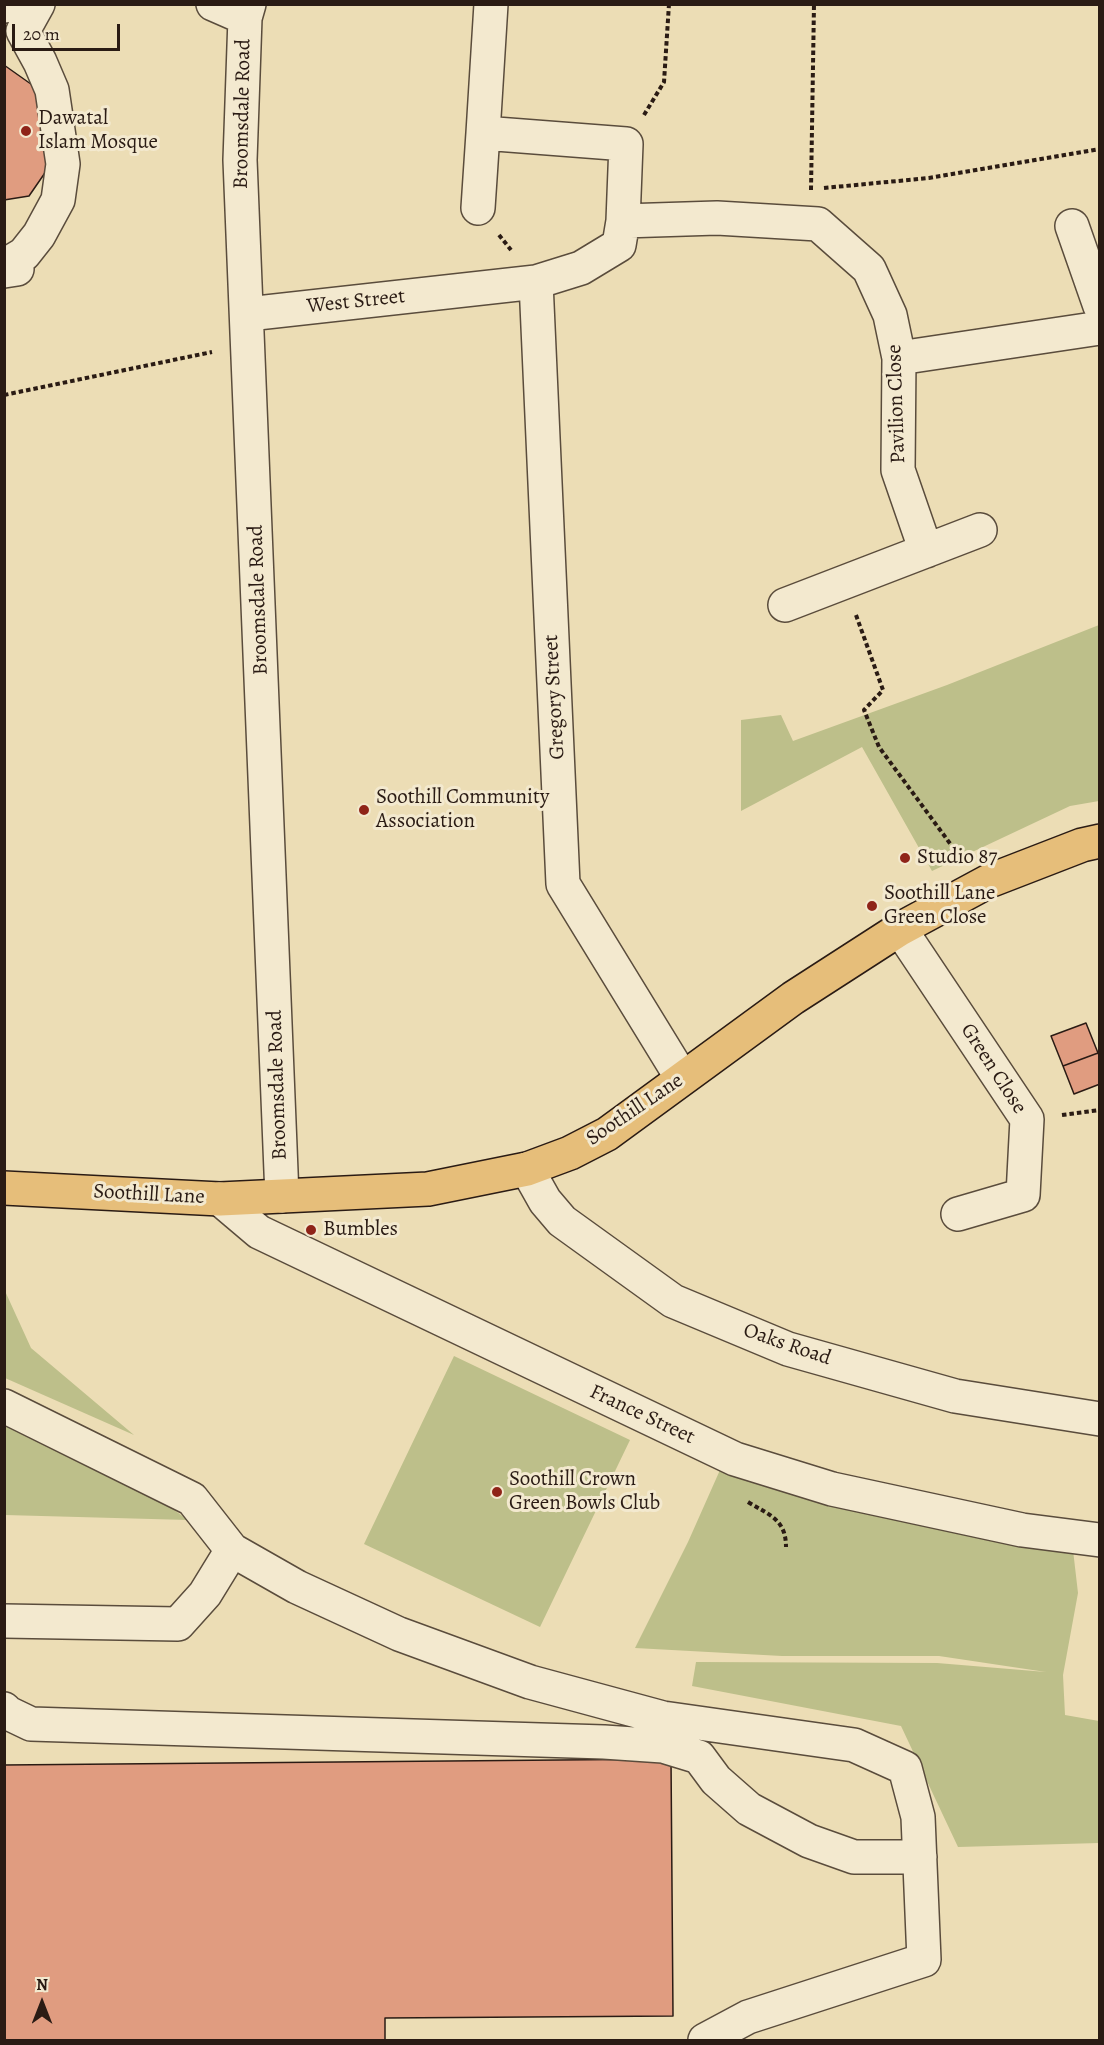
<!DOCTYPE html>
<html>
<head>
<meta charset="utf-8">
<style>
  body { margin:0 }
  #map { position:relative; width:1104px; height:2045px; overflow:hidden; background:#ecddb5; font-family:Alegreya,serif }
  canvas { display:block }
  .frame { position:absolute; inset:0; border:6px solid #2a1b14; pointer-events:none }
  .north { position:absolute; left:12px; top:1973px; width:60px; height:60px; -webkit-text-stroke:4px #f3e9cf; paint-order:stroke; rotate:0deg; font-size:16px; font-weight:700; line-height:24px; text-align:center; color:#2a1b14 }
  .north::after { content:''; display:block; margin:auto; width:21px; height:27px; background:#2a1b14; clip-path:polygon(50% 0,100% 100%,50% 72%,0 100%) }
  .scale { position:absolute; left:12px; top:24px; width:108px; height:27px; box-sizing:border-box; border:3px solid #2a1b14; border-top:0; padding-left:8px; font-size:18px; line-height:21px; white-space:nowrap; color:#2a1b14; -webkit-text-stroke:4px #f3e9cf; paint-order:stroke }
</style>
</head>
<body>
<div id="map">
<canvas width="1104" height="2045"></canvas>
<div class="frame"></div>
<div class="north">N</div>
<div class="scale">20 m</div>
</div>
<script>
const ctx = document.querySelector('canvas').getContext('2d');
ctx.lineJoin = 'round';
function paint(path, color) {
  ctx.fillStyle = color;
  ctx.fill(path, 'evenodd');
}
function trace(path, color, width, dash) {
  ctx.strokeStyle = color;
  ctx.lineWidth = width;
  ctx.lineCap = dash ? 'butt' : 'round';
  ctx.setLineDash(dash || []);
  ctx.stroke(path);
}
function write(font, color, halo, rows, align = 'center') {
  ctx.font = font + ' Alegreya,serif';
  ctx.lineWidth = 6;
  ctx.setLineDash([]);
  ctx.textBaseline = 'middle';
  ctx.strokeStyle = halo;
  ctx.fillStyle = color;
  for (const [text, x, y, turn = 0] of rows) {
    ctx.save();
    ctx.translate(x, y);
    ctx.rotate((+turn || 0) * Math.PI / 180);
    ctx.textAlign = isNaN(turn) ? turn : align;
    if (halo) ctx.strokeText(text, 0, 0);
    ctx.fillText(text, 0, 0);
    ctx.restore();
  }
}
const green = new Path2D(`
  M1099 625V801L1070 806 932 871 862 747 741 811V720L781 715 793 741 947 685Z
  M5 1291 31 1348 134 1435 5 1378Z
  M454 1356 630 1440 540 1627 364 1544Z
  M4 1414 145 1489 188 1520 5 1515Z
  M720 1470 1073 1550 1078 1593 1063 1675 1065 1715 1099 1721V1843L958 1847 901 1726 692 1686 696 1662 937 1663 1046 1672 939 1656H782L635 1648 688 1542Z`);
const building = new Path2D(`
  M4 65 45 94 49 167 29 196 4 200Z
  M1086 1023 1098 1053 1063 1066 1051 1036Z
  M1098 1053 1100 1058V1084L1074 1094 1063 1066Z
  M671 1759 673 2016 385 2018V2040H4V1765Z`);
const path = new Path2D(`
  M644 115 664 82 669 4
  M824 188 929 178 1100 149
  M811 190 814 4
  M499 235 511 250
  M4 395 212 352
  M856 615 883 690 864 710 879 747 960 857
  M1062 1115 1100 1110
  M748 1502C769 1515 786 1519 786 1547`);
const minor = new Path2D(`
  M213 4 245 18
  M249 4 245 18 240 160 282 1196
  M4 6 15 4
  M478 208 483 133
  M623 221 717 218 818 224 869 269 890 315 899 358 898 470 926 551
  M1072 226 1100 306
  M4 271 17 269 14 260 24 254 39 235 58 200 63 164 52 90 40 62 23 31 38 4
  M536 282 563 884 682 1078
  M248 314 536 282 581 268 619 245 623 221 626 144 483 133 491 4
  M899 358 1100 328
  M785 605 980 530
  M900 929 1027 1119 1023 1195 958 1214
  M527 1169 545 1201 562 1221 673 1301 788 1349 955 1396 1100 1419
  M220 1199 259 1232 735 1459 832 1489 1022 1530 1100 1540
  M4 1406 192 1499 232 1550 297 1587 399 1634 530 1682 663 1718 854 1745 905 1768 918 1817 924 1960 748 2017 705 2040
  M4 1621 178 1624 205 1594 232 1550
  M4 1709 8 1713 31 1724 604 1742 663 1746 699 1757 716 1780 749 1809 809 1841 854 1857H920`);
const major = new Path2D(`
  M4 1188 220 1199 428 1189 527 1169 570 1153 607 1134 793 998 900 929 989 881 1082 845 1100 841`);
const markers = [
  [26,131,6,"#8f2418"],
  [364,810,6,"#8f2418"],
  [905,858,6,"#8f2418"],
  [872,906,6,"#8f2418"],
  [311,1230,6,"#8f2418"],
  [497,1492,6,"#8f2418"]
];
const streetNames = [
  ["Broomsdale Road",243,114,-89],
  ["West Street",356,302,-6],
  ["Pavilion Close",897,404,-92],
  ["Broomsdale Road",259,600,-92],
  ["Gregory Street",555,697,-93],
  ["Green Close",993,1069,57],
  ["Broomsdale Road",278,1085,-92],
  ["Soothill Lane",635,1110,-34],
  ["Soothill Lane",149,1195,3],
  ["Oaks Road",787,1345,19],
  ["France Street",642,1415,25]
];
const poiNames = [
  ["Dawatal",38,119],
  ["Islam Mosque",38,143],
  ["Soothill Community",376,798],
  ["Association",376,822],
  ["Studio 87",917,858],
  ["Soothill Lane",884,894],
  ["Green Close",884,918],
  ["Bumbles",323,1230],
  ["Soothill Crown",509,1480],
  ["Green Bowls Club",509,1504]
];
paint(green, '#bdbf8a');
paint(building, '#e09c80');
trace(building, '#2a1b14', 1.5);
trace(minor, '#5a4c3c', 36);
trace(major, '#2a1b14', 36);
trace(path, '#2a1b14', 4, [4.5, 3]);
trace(minor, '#f3e9cf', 33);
trace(major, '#e6be7a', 33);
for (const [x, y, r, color] of markers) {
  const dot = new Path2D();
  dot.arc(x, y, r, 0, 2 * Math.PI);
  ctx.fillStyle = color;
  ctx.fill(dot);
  trace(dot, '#f3e9cf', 2);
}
write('21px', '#2a1b14', '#f3e9cf', streetNames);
write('21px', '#2a1b14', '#f3e9cf', poiNames, 'left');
</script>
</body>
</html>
